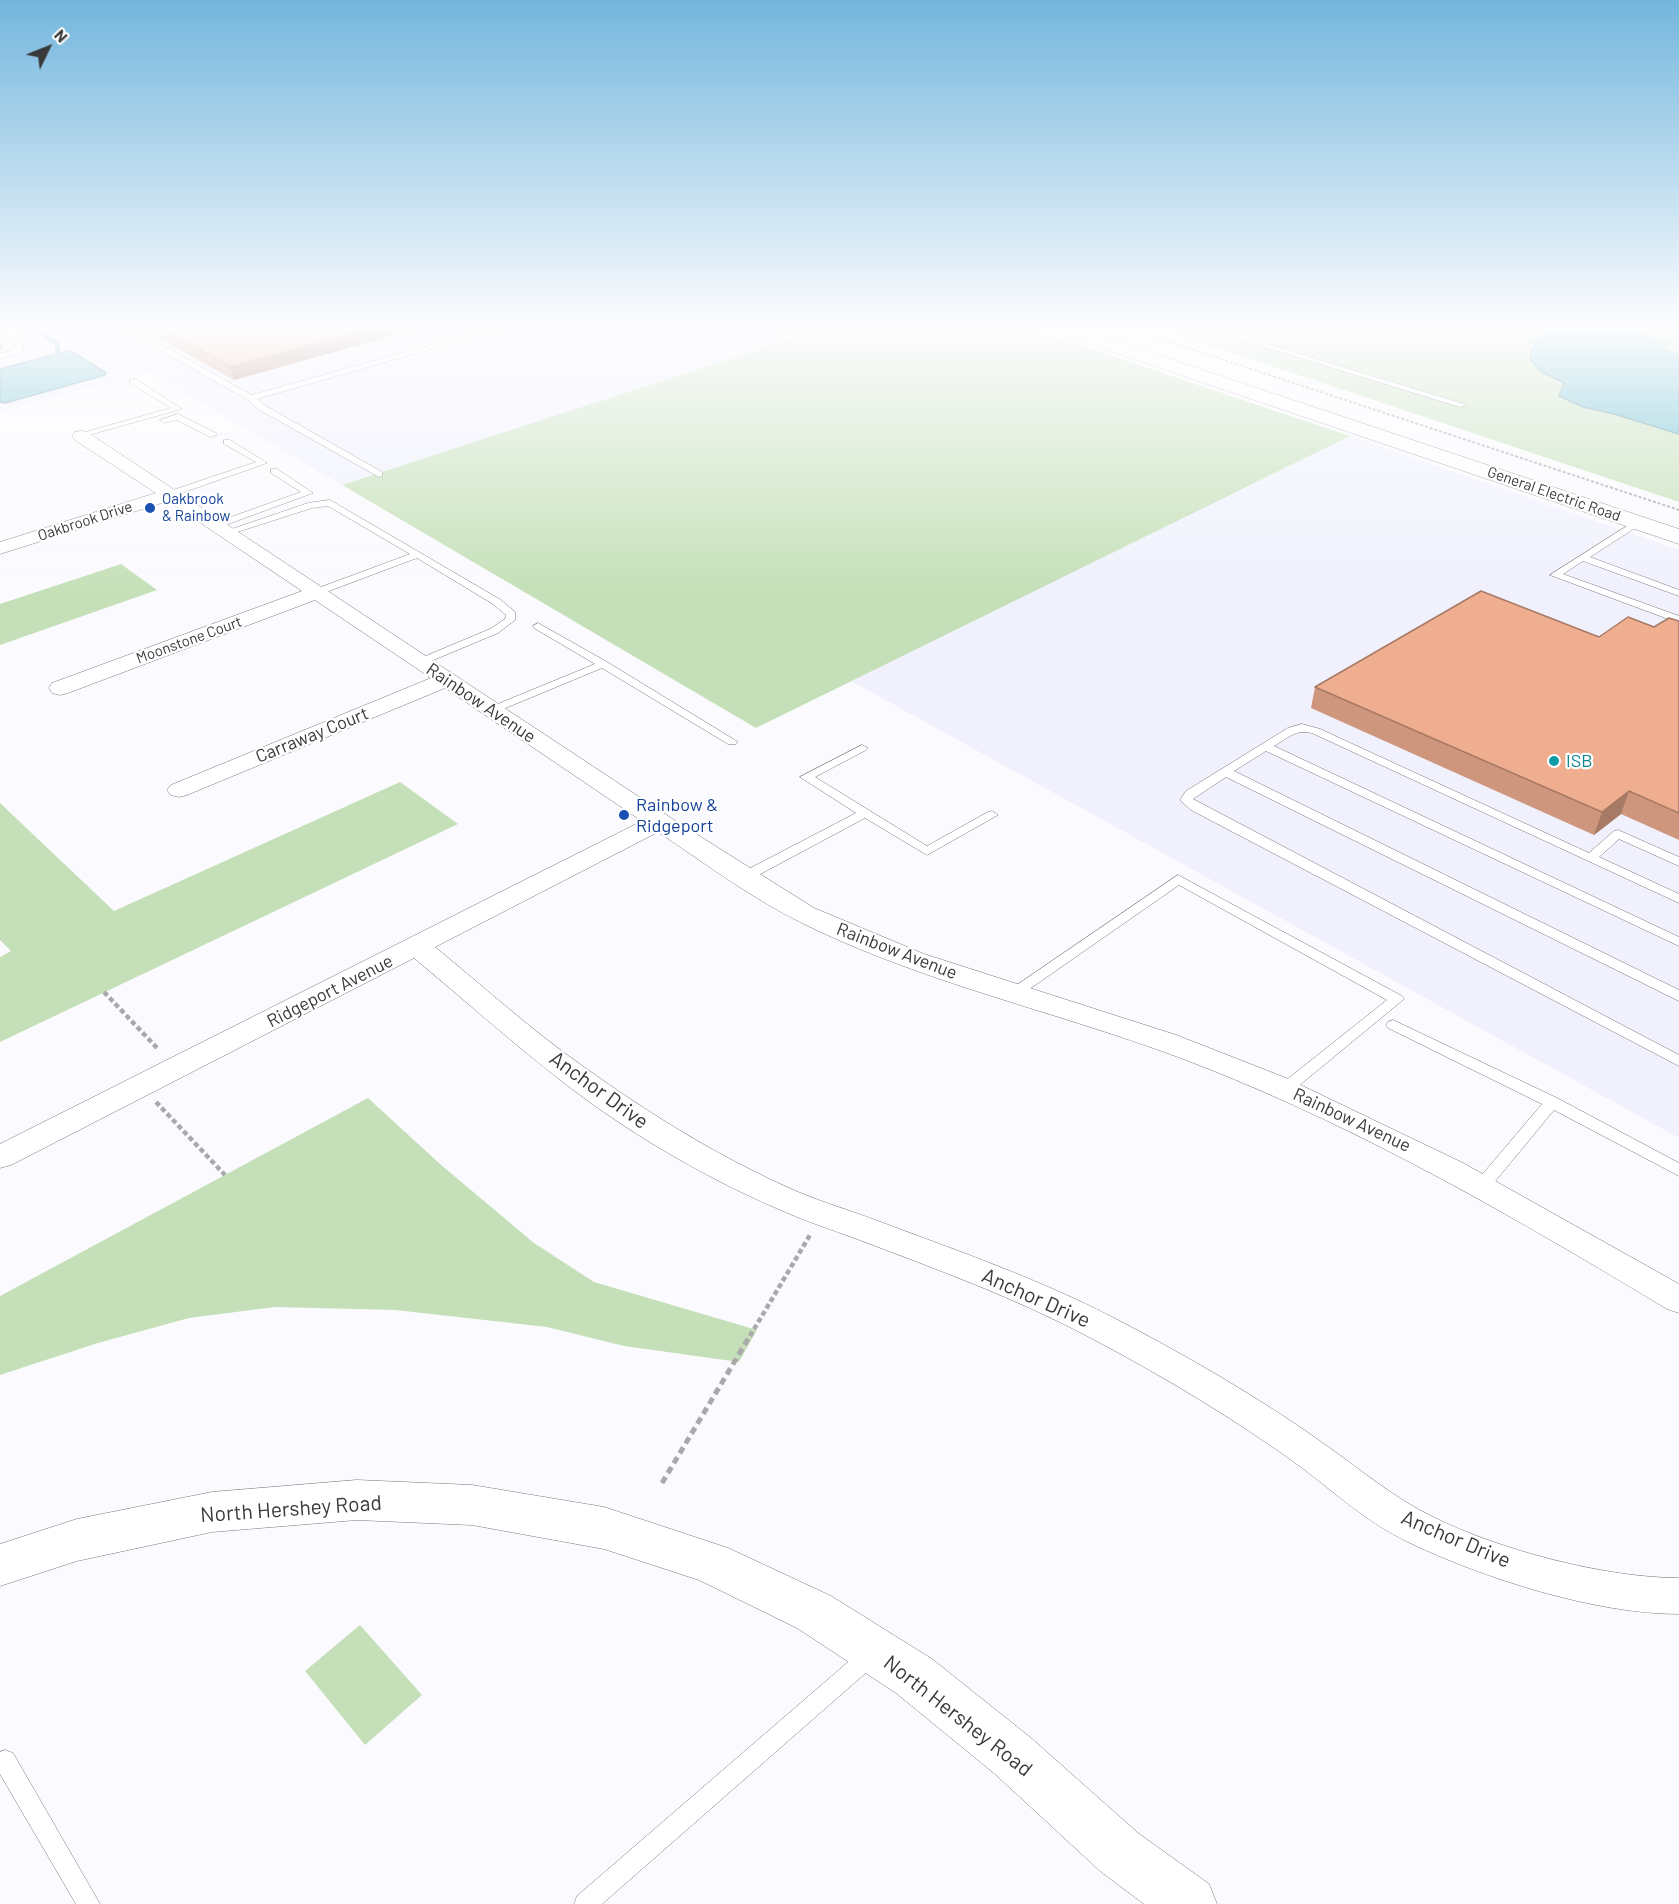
<!DOCTYPE html>
<html>
<head>
<meta charset="utf-8">
<style>
  body { margin:0 }
  #map { position:relative; width:1679px; height:1904px; overflow:hidden; background:#fbfbff; font-family:Barlow,sans-serif }
  canvas { display:block }
  .north { position:absolute; left:18px; top:18px; width:60px; height:60px; -webkit-text-stroke:4px #fff; paint-order:stroke; rotate:47deg; font-size:16px; font-weight:700; line-height:24px; text-align:center; color:#39393a }
  .north::after { content:''; display:block; margin:auto; width:21px; height:27px; background:#39393a; clip-path:polygon(50% 0,100% 100%,50% 72%,0 100%) }
</style>
</head>
<body>
<div id="map">
<canvas width="1679" height="1904"></canvas>
<div class="north">N</div>
</div>
<script>
const ctx = document.querySelector('canvas').getContext('2d');
ctx.lineJoin = 'round';
function paint(path, color) {
  ctx.fillStyle = color;
  ctx.fill(path, 'evenodd');
}
function trace(path, color, width, dash) {
  ctx.strokeStyle = color;
  ctx.lineWidth = width;
  ctx.lineCap = dash ? 'butt' : 'round';
  ctx.setLineDash(dash || []);
  ctx.stroke(path);
}
function write(font, color, halo, rows, align = 'center') {
  ctx.font = font + ' Barlow,sans-serif';
  ctx.lineWidth = 4.5;
  ctx.setLineDash([]);
  ctx.textBaseline = 'middle';
  ctx.strokeStyle = halo;
  ctx.fillStyle = color;
  for (const [text, x, y, turn = 0] of rows) {
    ctx.save();
    ctx.translate(x, y);
    ctx.rotate((+turn || 0) * Math.PI / 180);
    ctx.textAlign = isNaN(turn) ? turn : align;
    if (halo) ctx.strokeText(text, 0, 0);
    ctx.fillText(text, 0, 0);
    ctx.restore();
  }
}
const built = new Path2D(`
  M0 326H831L342 485 148 372 0 412Z
  M970 326H1034L1044 329 1029 335Z
  M1350 436 1679 550V1138L851 681Z`);
const green = new Path2D(`
  M831 326H970L1029 335 1038 331 1350 436 756 728 342 485Z
  M1152 326H1679V502Z
  M121 564 157 590 0 645V604Z
  M400 782 458 824 0 1042V957L11 951 0 940V803L114 911Z
  M368 1098 440 1164 534 1243 594 1282 757 1330 739 1362 624 1346 547 1327 395 1310 275 1307 189 1318 98 1343 0 1375V1296Z
  M360 1625 422 1695 365 1745 305 1671Z`);
const water = new Path2D(`
  M1566 326 1633 330 1666 344 1662 349 1679 355V434L1614 414 1583 407 1559 396 1564 383 1540 371 1530 359C1534 336 1545 331 1566 326Z
  M67 351 73 352 106 373 105 375 5 403 0 402V369Z`);
const stream = new Path2D(`
  M31 326 57 344 58 353`);
const pathFar2 = new Path2D(`
  M1121 326 1679 510`);
const pathFar1 = new Path2D(`
  M104 992 159 1050
  M156 1102 225 1175
  M750 1336 810 1235`);
const path = new Path2D(`
  M662 1483 751 1334`);
const service = new Path2D(`
  M0 326 23 338V351L0 359V354L16 348V341L0 331Z
  M118 326H127L252 395 499 326H510L257 399 264 405 382 472V476L379 477 258 409 248 400Z
  M779 326C787 325 791 329 798 329 806 330 815 325 823 326L799 334Z
  M1197 326H1208L1467 405 1460 407Z
  M130 379H136L182 409 78 438V434L171 408 130 383Z
  M178 414 216 433 217 435 210 437 177 420 164 423 160 420Z
  M224 440H230L267 463 173 496H167V492L256 462 224 444Z
  M271 469H277L313 493 220 527H214V523L301 492 271 473Z
  M330 500 501 600 515 612V620L498 633 424 664H416V660L490 629 505 619 506 615 493 604 417 558 321 594H313V590L410 554 328 506 312 508 228 535 223 532 308 503Z
  M1635 521 1643 523 1590 557 1679 590V596L1583 561 1563 574 1679 616V623L1550 575Z
  M538 623 607 662 738 742 736 744H728L602 668 496 712H488V708L595 664 534 628 533 626Z
  M1302 724 1320 729 1589 853 1614 831 1618 830 1679 857V866L1619 839 1599 857 1679 894V903L1312 733C1295 729 1288 738 1274 746L1679 937V946L1266 751 1234 771 1679 990V1001L1226 777 1193 799 1679 1055V1066L1191 810 1180 800 1186 791 1288 728Z
  M862 745 868 748 866 750 815 777 927 846 988 812 992 811 998 815 927 855 865 818 749 880H739L738 877 739 874 856 813 800 777Z
  M1178 875 1402 996 1404 999 1290 1093H1280L1278 1089 1280 1085 1387 1000 1179 885 1018 997H1008L1006 994 1008 991Z
  M1393 1020 1557 1098 1679 1163V1176L1554 1110 1488 1190 1482 1192 1476 1190 1474 1186 1476 1182 1542 1104 1388 1028 1386 1025 1388 1022Z
  M869 1647 876 1650 879 1657 876 1664 602 1904H574L577 1896 862 1650Z
  M5 1750 13 1753 100 1904H76L0 1774V1752Z`);
const minor = new Path2D(`
  M81 431 87 432 677 822 814 908 924 954 1176 1035 1286 1078 1463 1163 1679 1284V1313L1667 1309C1518 1219 1366 1131 1204 1067 1073 1015 933 987 806 925 754 900 706 864 658 832L435 947C484 987 532 1031 584 1067 651 1115 722 1159 798 1192 824 1203 852 1211 878 1221 958 1251 1039 1279 1114 1318 1187 1356 1260 1398 1327 1446 1361 1470 1394 1498 1433 1517 1499 1550 1606 1578 1679 1578V1614C1595 1614 1483 1578 1408 1542 1368 1523 1335 1493 1301 1467 1235 1419 1163 1376 1091 1338 1016 1298 936 1269 857 1239 830 1229 802 1220 776 1208 700 1175 624 1130 559 1079 509 1040 462 998 414 958L11 1165 0 1168V1144L642 821 445 688 187 795 179 797 171 795 167 790 171 785 431 678 315 600 68 693 60 695 52 693 49 688 52 683 302 591 168 501 0 554V542L156 493 75 440 72 436 75 432Z`);
const secondary = new Path2D(`
  M1045 326H1071L1679 529V544L1048 330Z
  M357 1480 472 1485 604 1507 728 1548 831 1596 932 1659 1031 1738 1138 1833 1209 1884 1217 1904H1144L1100 1871 995 1774 896 1693 797 1628 699 1580 604 1549 472 1525 357 1520 212 1532 77 1561 0 1586V1544L77 1519 212 1492Z`);
const wall = new Path2D(`
  M137 326H427L234 380Z
  M1679 621V840L1621 814 1594 835 1311 708 1315 687 1654 627Z`);
const shadedWall = new Path2D(`
  M380 326H427L234 380 231 367Z
  M0 339 3 348 0 349Z
  M1629 791 1621 814 1594 835 1602 812Z`);
const building = new Path2D(`
  M157 326H380L231 367Z
  M1481 591 1599 637 1628 617 1654 627 1669 618 1679 621V813L1629 791 1602 812 1315 687Z`);
const markers = [
  [150,508,6,"#1a4fb4"],
  [1554,761,6,"#0f9aa8"],
  [624,815,6,"#1a4fb4"]
];
const farStreetnames = [
  ["General Electric Road",1554,494,19],
  ["Oakbrook Drive",85,521,-18],
  ["Moonstone Court",189,640,-20]
];
const farTransitnames = [
  ["Oakbrook",162,499],
  ["& Rainbow",162,516]
];
const streetNames = [
  ["Rainbow Avenue",481,703,34],
  ["Carraway Court",312,735,-22],
  ["Rainbow Avenue",897,951,21],
  ["Ridgeport Avenue",330,991,-27],
  ["Rainbow Avenue",1352,1120,25]
];
const cultureNames = [
  ["ISB",1566,761]
];
const transitNames = [
  ["Rainbow &",636,805],
  ["Ridgeport",636,826]
];
const nearStreetnames = [
  ["Anchor Drive",599,1090,36],
  ["Anchor Drive",1036,1298,24],
  ["North Hershey Road",291,1509,-4],
  ["Anchor Drive",1456,1539,23],
  ["North Hershey Road",958,1716,38]
];
paint(built, '#f0f1fd');
paint(green, '#c5e0b8');
paint(water, '#64bacc');
trace(water, '#5793a0', 1.5);
trace(stream, '#5793a0', 4.5);
trace(service, '#78787c', 1);
trace(minor, '#78787c', 1);
trace(secondary, '#78787c', 1);
trace(pathFar2, '#a9a9ac', 2, [3, 2]);
trace(pathFar1, '#a9a9ac', 4.5, [5, 3]);
trace(path, '#a9a9ac', 5, [7, 4.5]);
paint(service, '#fff');
paint(minor, '#fff');
paint(secondary, '#fff');
paint(wall, '#ce967c');
paint(shadedWall, '#a77a65');
paint(building, '#efae90');
trace(building, '#a77a65', 1.5);
const sky = ctx.createLinearGradient(0, 0, 0, 592);
sky.addColorStop(0, '#73b6dd');
sky.addColorStop(0.55, '#fdfdff');
sky.addColorStop(1, '#fdfdff00');
ctx.fillStyle = sky;
ctx.fillRect(0, 0, 1679, 592);
for (const [x, y, r, color] of markers) {
  const dot = new Path2D();
  dot.arc(x, y, r, 0, 2 * Math.PI);
  ctx.fillStyle = color;
  ctx.fill(dot);
  trace(dot, '#fff', 2);
}
write('15px', '#39393a', '#fff', farStreetnames);
write('15px', '#164399', '#fff', farTransitnames, 'left');
write('18px', '#39393a', '#fff', streetNames);
write('18px', '#0d838f', '#fff', cultureNames, 'left');
write('18px', '#164399', '#fff', transitNames, 'left');
write('21px', '#39393a', '#fff', nearStreetnames);
</script>
</body>
</html>
